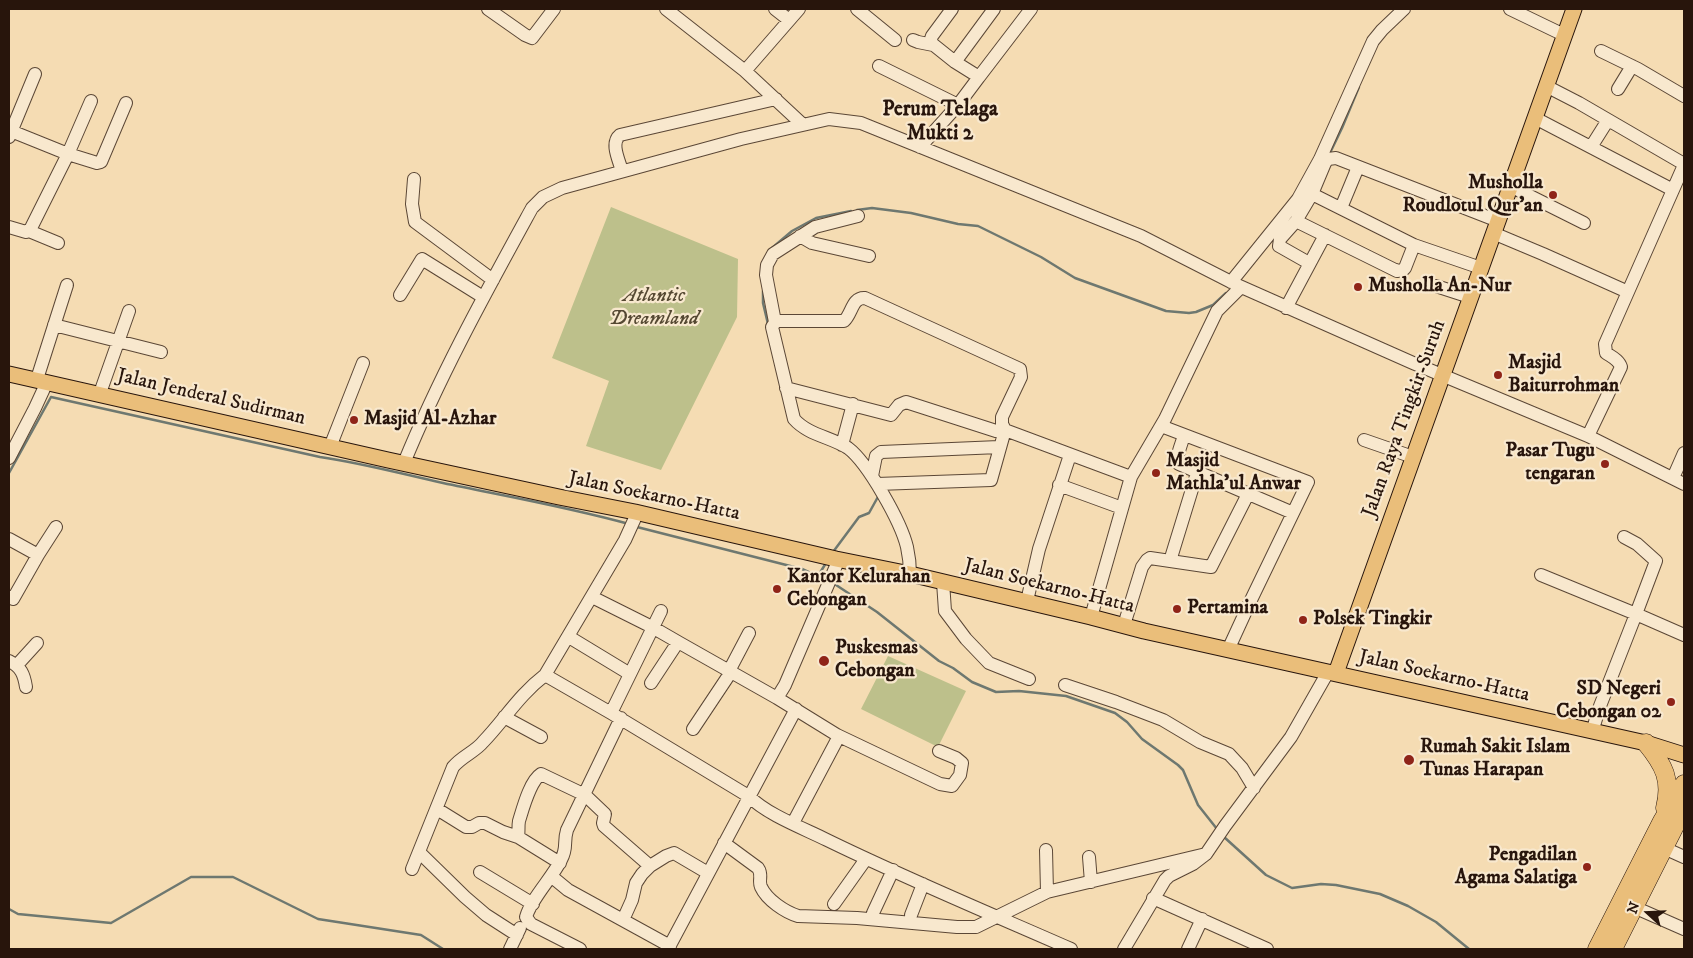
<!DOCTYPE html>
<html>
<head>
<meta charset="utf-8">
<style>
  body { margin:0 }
  #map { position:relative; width:1693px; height:958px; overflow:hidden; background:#f5dcb3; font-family:"IM FELL DW Pica",serif }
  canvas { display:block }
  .frame { position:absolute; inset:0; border:10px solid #28150c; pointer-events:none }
  .north { position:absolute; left:1623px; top:888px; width:50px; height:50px; -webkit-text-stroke:4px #f8e8ce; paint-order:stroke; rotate:290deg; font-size:14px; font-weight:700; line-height:20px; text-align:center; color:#28150c }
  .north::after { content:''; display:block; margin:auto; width:18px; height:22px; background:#28150c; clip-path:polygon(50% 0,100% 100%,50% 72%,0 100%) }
</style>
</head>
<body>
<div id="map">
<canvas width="1693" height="958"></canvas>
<div class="frame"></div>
<div class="north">N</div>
</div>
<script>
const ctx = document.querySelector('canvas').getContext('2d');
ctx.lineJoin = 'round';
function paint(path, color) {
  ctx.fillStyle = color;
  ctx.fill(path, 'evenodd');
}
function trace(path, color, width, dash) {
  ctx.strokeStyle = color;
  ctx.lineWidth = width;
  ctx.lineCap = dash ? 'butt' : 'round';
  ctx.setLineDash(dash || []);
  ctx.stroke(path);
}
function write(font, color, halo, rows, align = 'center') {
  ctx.font = font + ' "IM FELL DW Pica",serif';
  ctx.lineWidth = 4.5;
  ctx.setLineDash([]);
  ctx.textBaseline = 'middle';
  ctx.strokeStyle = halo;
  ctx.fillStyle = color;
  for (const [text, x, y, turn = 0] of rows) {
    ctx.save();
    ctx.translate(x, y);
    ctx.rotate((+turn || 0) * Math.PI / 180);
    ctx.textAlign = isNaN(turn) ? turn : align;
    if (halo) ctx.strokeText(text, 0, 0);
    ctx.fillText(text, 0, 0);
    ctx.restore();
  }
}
const green = new Path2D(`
  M611 207 738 259 737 317 661 470 586 446 609 381 552 358Z
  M888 656 966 691 938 747 861 709Z`);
const stream = new Path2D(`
  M1329 155 1342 128 1359 87
  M857 210 872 208 911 213 958 224 978 226 1041 257 1075 278 1166 311 1189 313 1196 312 1213 305 1226 293
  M772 248 792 231 816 218 851 211
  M763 291V303L768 324
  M9 473 51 397 320 457C362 463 402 474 443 483 505 496 568 507 629 524
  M637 527 802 569 826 580
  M833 552 859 517 869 513 879 495
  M818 576 826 563
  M833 583 877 612 939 661 953 668 972 682 996 692 1019 691 1066 696 1115 713 1127 722 1142 739 1178 765 1183 770 1198 805 1217 829
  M1224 837 1266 875 1292 888 1321 884 1336 885 1380 894 1408 906 1436 922 1469 949
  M9 909 18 914 111 923 191 877H233L318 919 421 935 443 949`);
const minor = new Path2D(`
  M488 9 525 35 532 38 554 9
  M666 9 745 71 802 124
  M775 9 789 20
  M857 9 895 40
  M1510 9 1564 35
  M913 40 918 42 933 45
  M1601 51 1638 69 1684 96
  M955 62 994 9
  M879 66 958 105
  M745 71 799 9
  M979 77 1031 9
  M1546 86 1579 103 1684 164
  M1618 89 1632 66
  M1535 118 1673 190
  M11 131 68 154 97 163 101 162 126 103
  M9 137 35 74
  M920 147 958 105 979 77 955 62 930 42 932 36 952 9
  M1591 147 1608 120
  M622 171C619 160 610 143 620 135L776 99
  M414 179 412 204 415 222 493 280
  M1510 186 1584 223
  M1312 194 1414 245
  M1341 208 1358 167
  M1296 221 1280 239 1279 246 1309 263
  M9 227 26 232 31 228 68 154 91 101
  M29 231 58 243
  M1493 233 1543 254 1628 292
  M800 236 812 243 869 256
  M1481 268 1414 245 1405 268 1403 270 1397 271 1296 221 1312 194 1325 163 1328 159 1336 158 1498 221
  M1231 282 1298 199 1320 159 1373 41 1382 30 1404 9
  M1436 286 1470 297
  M400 295 422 259 483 297
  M1286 308 1325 235
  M775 322 766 275 767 265 773 254 815 227 858 216
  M54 325 161 352
  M37 379 67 285
  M786 388 891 415 899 405 906 402 996 431 1004 432
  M100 393 129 311
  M1161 426 1308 482 1251 600 1228 650
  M1184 435C1182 444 1175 456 1179 464L1293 513
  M1588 436 1621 367C1619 360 1612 357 1606 353L1605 344 1684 165
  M1364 440 1413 457
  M842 445 853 404
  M330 447 363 363
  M9 458 35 408 47 382
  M404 463C440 375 486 292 532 208L543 197 562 188 741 139 829 119 861 123 1141 236 1237 285 1413 363 1588 436 1684 484
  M872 476 876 456 881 452 999 447
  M1673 478 1684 453
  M877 484 991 480 1005 430
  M1059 485 1122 508
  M635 512V518L625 540 545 675 611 713 750 797C766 814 805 829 827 840 907 879 989 913 1071 949
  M9 539 38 555
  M1170 561 1197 473
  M910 574C910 565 909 556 907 547 901 522 868 463 848 448 831 437 808 435 794 419L772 327 776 321H844C852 314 852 297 865 298L1020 369 1021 377 1002 417V424L1005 430 1131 477
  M1541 575 1636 614 1656 561 1637 544 1624 537
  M943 582 945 611 966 639 989 663 1029 679
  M9 597 13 599 38 555 56 527
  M592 597 652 627 678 642
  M1027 601 1039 549 1070 455
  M1091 617 1131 477 1165 419 1217 311 1241 287
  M1124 625 1142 567 1147 560 1150 558 1211 567 1248 494
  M569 637 630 674
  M9 661C21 667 24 674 26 687
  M17 665 37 643
  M729 671 749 633
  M651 683 678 642 777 698
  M1065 685 1116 702 1163 720 1200 742 1229 754 1242 768 1254 788
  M611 713 661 611
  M504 717 541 737
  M693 729 731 672
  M1592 732 1600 706 1636 614 1684 635
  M837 735 940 784 952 786 960 775 962 763 956 758 939 751
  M437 809 466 827H472L479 823H485L503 832 518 837 560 863
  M793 823 838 738 837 735 777 698 785 685 839 559
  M518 837C519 832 518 826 519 821 523 808 530 781 541 774L585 795 605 814 603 823 604 826 650 866 666 856 674 853 708 873
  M724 843 758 868C763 875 758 880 761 887 767 900 785 912 798 916L857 918 957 927H976L1047 892 1206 854
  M1664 848 1684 857
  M1046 850 1047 892
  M420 853 465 897 486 915 517 935
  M1089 857 1091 882
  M412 869 453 767C462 756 475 752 483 742 505 719 519 695 545 675
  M480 872 533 904
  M551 876 568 890 670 946
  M1153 898 1267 949
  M834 904 866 859
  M1627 904 1684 929
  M873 913 893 870
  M911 915 923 884
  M623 920 632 900 636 883 642 874 650 866
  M510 949 520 928
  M580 949 531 924 526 917C531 899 552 878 561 860 568 847 563 843 567 830L621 718
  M668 949 796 709
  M1124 949 1165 880 1169 876 1193 864 1206 854 1225 826 1291 737 1328 672
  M1188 949 1202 919`);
const major = new Path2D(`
  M9 374 388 460 559 497 635 512 836 559 910 574 1091 617 1144 631 1646 743 1684 755
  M1336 673 1574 9`);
const highway = new Path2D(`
  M1646 743C1664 765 1672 780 1665 808
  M1597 949 1662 821 1684 784
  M1613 949 1684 808`);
const markers = [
  [1553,195,5,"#8f2418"],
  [1358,287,5,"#8f2418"],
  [1498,375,5,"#8f2418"],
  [354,420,5,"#8f2418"],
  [1605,464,5,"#8f2418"],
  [1156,473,5,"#8f2418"],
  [777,589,5,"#8f2418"],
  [1177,609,5,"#8f2418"],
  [1303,620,5,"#8f2418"],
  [824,661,6,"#8f2418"],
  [1671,702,5,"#8f2418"],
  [1409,760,6,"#8f2418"],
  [1587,867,5,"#8f2418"]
];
const poiNames = [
  ["Musholla",1543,184,"right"],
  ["Roudlotul Qur'an",1543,207,"right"],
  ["Musholla An-Nur",1368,287],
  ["Masjid",1508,364],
  ["Baiturrohman",1508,387],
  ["Masjid Al-Azhar",364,420],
  ["Pasar Tugu",1595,452,"right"],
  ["tengaran",1595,475,"right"],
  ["Masjid",1166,462],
  ["Mathla'ul Anwar",1166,485],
  ["Kantor Kelurahan",787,578],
  ["Cebongan",787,601],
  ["Pertamina",1187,609],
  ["Polsek Tingkir",1313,620],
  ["Puskesmas",835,649],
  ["Cebongan",835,672],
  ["SD Negeri",1661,690,"right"],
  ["Cebongan 02",1661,713,"right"],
  ["Rumah Sakit Islam",1420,748],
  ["Tunas Harapan",1420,771],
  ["Pengadilan",1577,856,"right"],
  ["Agama Salatiga",1577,879,"right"]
];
const parkNames = [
  ["Atlantic",654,297],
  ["Dreamland",654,320]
];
const streetNames = [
  ["Jalan Jenderal Sudirman",211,398,13],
  ["Jalan Raya Tingkir-Suruh",1405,419,-70],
  ["Jalan Soekarno-Hatta",654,497,12],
  ["Jalan Soekarno-Hatta",1049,587,14],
  ["Jalan Soekarno-Hatta",1444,677,13]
];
const neighbourhoodNames = [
  ["Perum Telaga",940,111],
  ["Mukti 2",940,135]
];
paint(green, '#bdc08b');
trace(stream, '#6e7870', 2.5);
trace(minor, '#5b4736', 14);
trace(major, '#28150c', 17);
trace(highway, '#28150c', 19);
trace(minor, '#f8e8ce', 12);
trace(major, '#eabe7a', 15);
trace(highway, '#eabe7a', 18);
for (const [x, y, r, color] of markers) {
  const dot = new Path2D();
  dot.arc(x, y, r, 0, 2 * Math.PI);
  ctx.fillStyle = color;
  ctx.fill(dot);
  trace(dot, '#f8e8ce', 2);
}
write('bold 20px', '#28150c', '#f8e8ce', poiNames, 'left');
write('italic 20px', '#554832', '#f8e8ce', parkNames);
write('20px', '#28150c', '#f8e8ce', streetNames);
write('bold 21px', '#28150c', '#f8e8ce', neighbourhoodNames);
</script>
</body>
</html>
